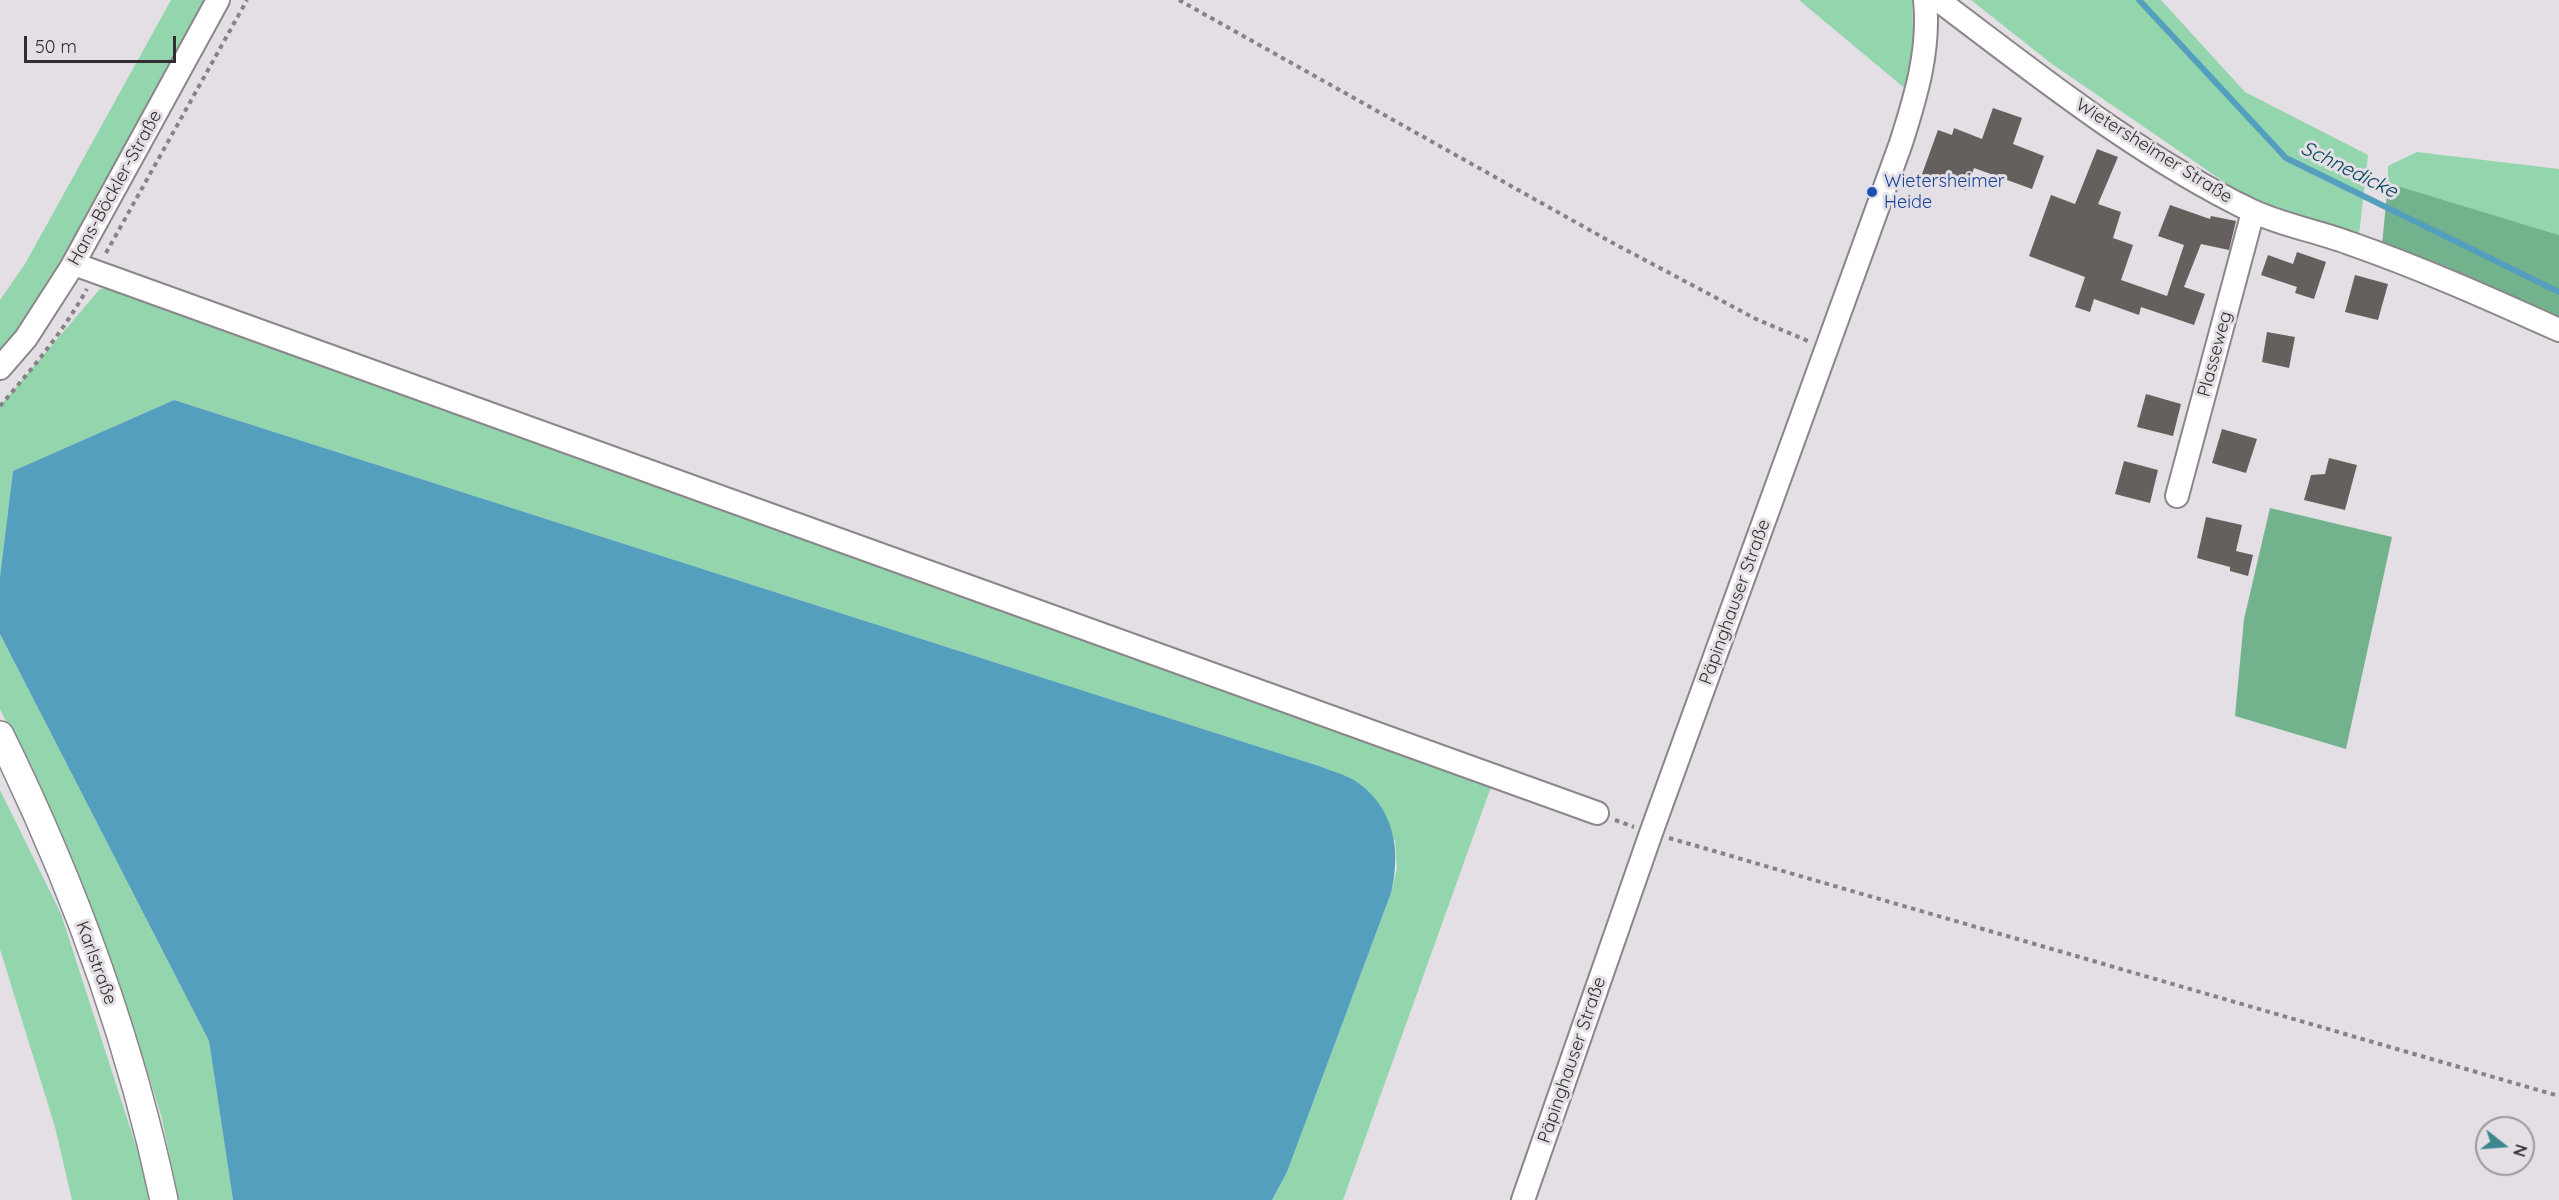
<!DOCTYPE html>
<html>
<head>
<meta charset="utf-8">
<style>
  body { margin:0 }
  #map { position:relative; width:2559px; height:1200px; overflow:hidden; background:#e3dfe4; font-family:Quicksand,sans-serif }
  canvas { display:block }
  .north { position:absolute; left:2475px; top:1116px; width:60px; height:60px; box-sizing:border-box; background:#e3dfe4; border:2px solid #9b989c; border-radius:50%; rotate:107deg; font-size:16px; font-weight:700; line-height:24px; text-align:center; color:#302e30 }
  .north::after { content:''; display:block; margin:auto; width:21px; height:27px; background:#3f878f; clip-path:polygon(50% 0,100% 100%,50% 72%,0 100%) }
  .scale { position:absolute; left:24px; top:36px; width:152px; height:27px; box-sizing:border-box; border:3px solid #302e30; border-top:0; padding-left:8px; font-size:18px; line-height:21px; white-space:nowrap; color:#302e30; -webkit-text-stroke:4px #e3dfe4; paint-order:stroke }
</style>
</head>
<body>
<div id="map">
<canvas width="2559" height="1200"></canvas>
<div class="north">N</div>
<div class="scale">50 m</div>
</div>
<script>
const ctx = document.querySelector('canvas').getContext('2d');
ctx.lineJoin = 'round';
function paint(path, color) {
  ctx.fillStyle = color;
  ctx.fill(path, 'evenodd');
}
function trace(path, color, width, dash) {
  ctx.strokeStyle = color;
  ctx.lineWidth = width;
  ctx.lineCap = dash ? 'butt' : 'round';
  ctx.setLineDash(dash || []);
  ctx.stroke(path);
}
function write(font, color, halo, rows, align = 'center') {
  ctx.font = font + ' Quicksand,sans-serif';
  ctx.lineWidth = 6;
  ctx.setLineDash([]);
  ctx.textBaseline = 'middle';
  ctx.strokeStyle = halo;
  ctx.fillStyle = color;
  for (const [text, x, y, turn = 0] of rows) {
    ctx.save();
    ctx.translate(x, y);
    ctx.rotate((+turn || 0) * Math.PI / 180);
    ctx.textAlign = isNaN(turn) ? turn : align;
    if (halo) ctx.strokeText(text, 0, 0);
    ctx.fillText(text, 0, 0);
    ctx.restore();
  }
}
const green = new Path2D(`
  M171 0H206L49 286 0 353V300L25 264Z
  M1799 0H1912L1914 59 1908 91Z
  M1971 0H2161L2245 92 2368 155 2359 235 2258 205 2052 64Z
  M2417 152 2559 169V235L2388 183V166Z
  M112 287 1492 784 1343 1200H1272L1287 1172 1391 893 1397 868 1395 841 1357 782 1322 767 174 400 13 471 0 577V406L100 289Z
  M0 634 209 1041 233 1200H179L161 1115 120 985 38 786 0 709Z
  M0 790 61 914 145 1174 149 1200H72L55 1127 0 949Z`);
const forest = new Path2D(`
  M2388 183 2559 235V321L2382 245Z
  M2270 508 2392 537 2346 749 2235 716 2244 619Z`);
const water = new Path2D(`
  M174 400 1322 767C1333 772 1347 775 1357 782 1395 809 1401 851 1391 893L1287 1172 1272 1200H233L209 1041 0 634V577L13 471Z`);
const stream = new Path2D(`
  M2139 0 2286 158 2559 292`);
const building = new Path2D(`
  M1993 108 2022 118 2013 144 2044 156 2032 189 1974 168 1966 190 1922 174 1938 130 1952 135 1954 128 1982 139Z
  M2097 149 2118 157 2098 204 2121 212 2113 238 2133 245 2121 280 2167 296 2184 245 2158 236 2170 205 2210 219 2211 216 2236 221 2229 250 2201 244 2184 287 2205 294 2194 325 2141 307 2139 315 2094 299 2090 312 2075 307 2085 277 2029 256 2051 195 2075 204Z
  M2297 252 2326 262 2314 299 2295 293 2297 287 2261 275 2268 255 2293 264Z
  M2355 275 2388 284 2378 320 2345 312Z
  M2267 332 2295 337 2289 368 2262 362Z
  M2146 394 2181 404 2173 436 2137 427Z
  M2222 429 2257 439 2246 473 2212 463Z
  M2329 458 2357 465 2345 510 2304 500 2311 475 2325 474Z
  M2124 461 2158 470 2150 503 2115 494Z
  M2206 517 2242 525 2236 551 2253 555 2248 576 2230 571V567L2197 558Z`);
const path = new Path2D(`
  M1179 0 1611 242 1756 319 1808 341
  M106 253 247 0
  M0 406C32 369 63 332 87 289
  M1615 820 1634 827
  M1669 838 2559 1096`);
const minor = new Path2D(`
  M1938 0C2038 75 2137 155 2250 210 2281 225 2317 231 2349 243 2421 268 2490 299 2559 330
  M74 264 1597 813
  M0 368 26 338 71 268 218 0
  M2177 496 2253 212
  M1523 1200 1651 833 1901 143C1916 96 1930 50 1925 0`);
const tertiary = new Path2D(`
  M0 735C73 883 130 1039 164 1200`);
const markers = [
  [1872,192,6,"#1a4fb4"]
];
const streetNames = [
  ["Wietersheimer Straße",2154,151,32],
  ["Hans-Böckler-Straße",115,188,-61],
  ["Plasseweg",2215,354,-75],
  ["Päpinghauser Straße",1735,602,-70],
  ["Karlstraße",96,963,70],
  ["Päpinghauser Straße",1572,1060,-71]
];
const transitNames = [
  ["Wietersheimer",1884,182],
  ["Heide",1884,203]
];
const waterNames = [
  ["Schnedicke",2349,170,26]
];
paint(green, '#93d5ad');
paint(forest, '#72b38d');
paint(water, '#549ebe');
trace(stream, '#549ebe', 6);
paint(building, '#65605d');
trace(minor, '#8a868a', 26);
trace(tertiary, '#8a868a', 30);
trace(path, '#868386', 4, [4.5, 4.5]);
trace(minor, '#fff', 22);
trace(tertiary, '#fff', 27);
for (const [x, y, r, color] of markers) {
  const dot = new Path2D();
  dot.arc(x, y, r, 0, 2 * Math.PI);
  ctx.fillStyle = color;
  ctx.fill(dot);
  trace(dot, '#e3dfe4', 2);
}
write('18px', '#302e30', '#e3dfe4', streetNames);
write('18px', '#164399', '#e3dfe4', transitNames, 'left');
write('italic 20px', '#04465d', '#e3dfe4', waterNames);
</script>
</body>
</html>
